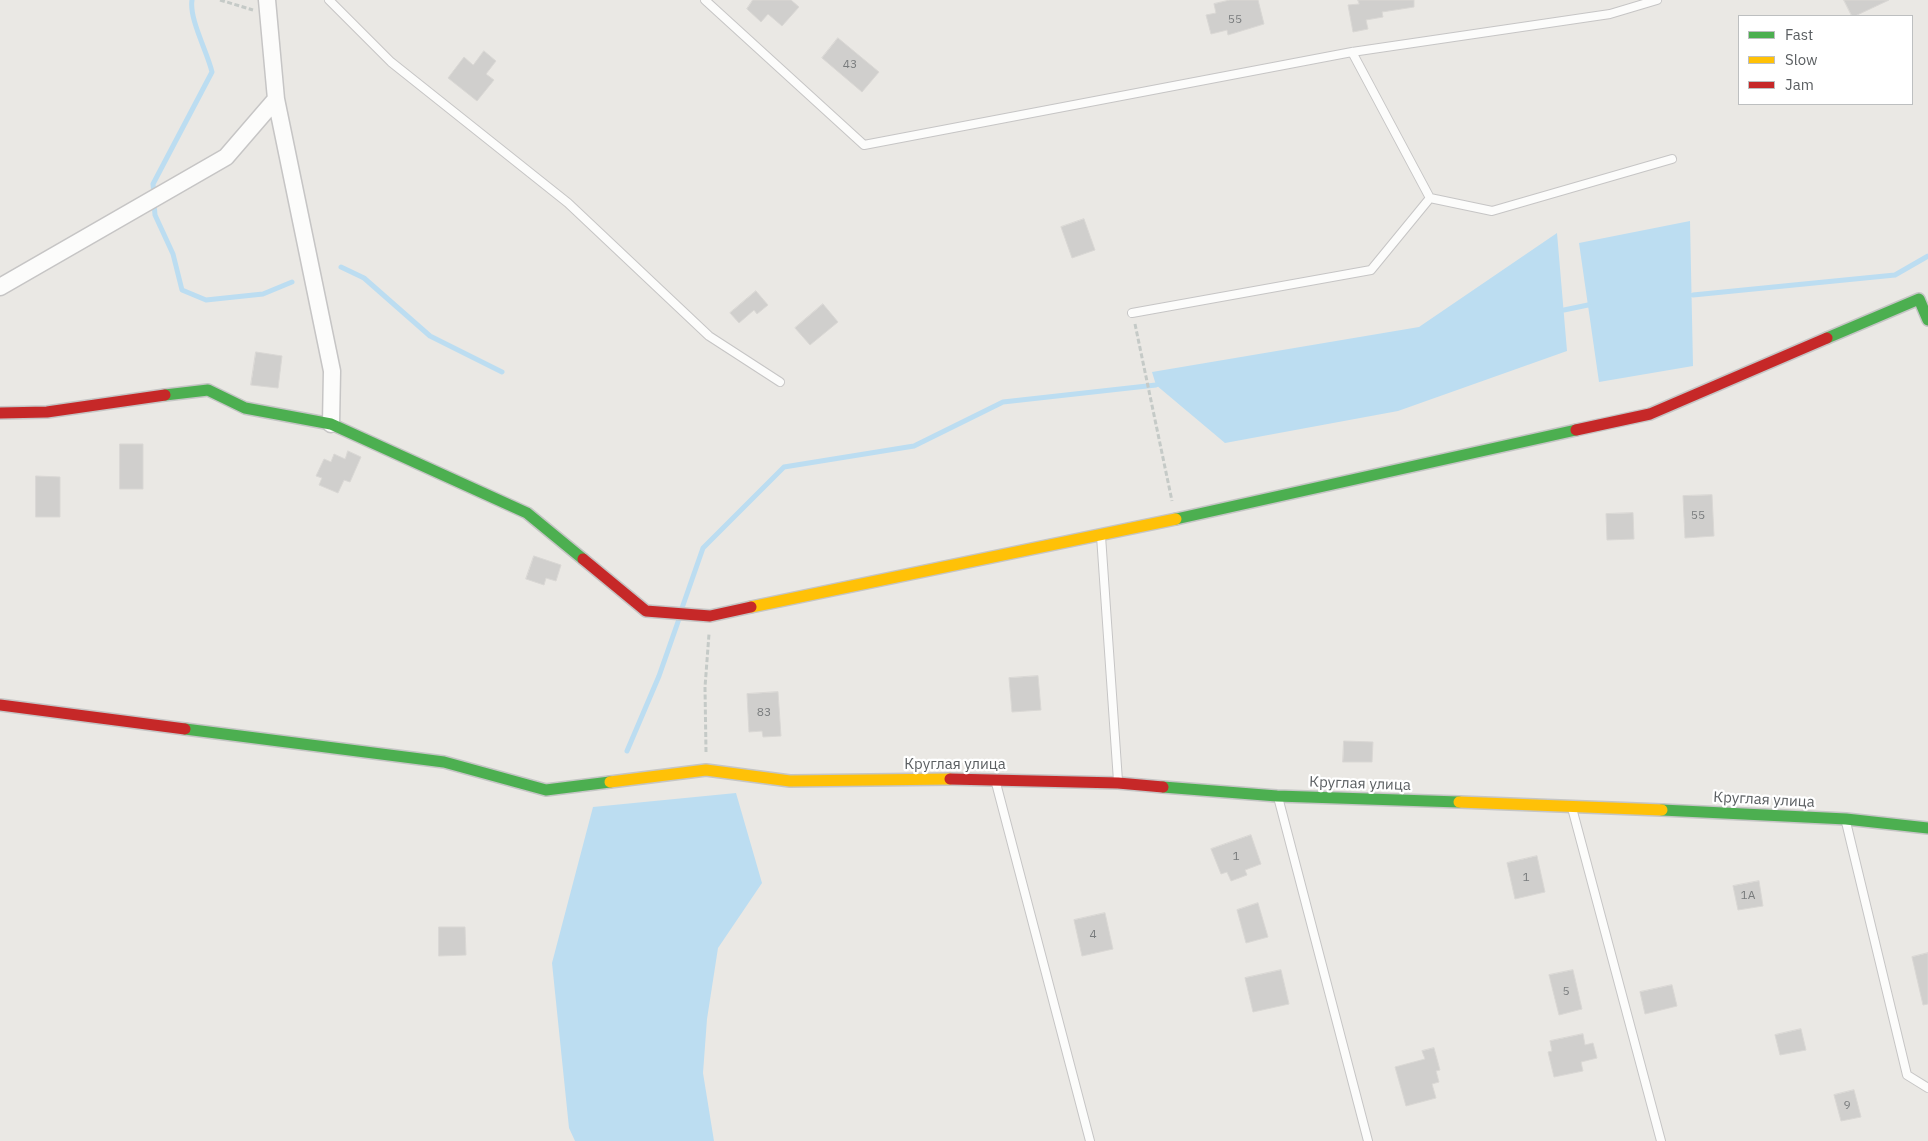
<!DOCTYPE html>
<html>
<head>
<meta charset="utf-8">
<style>
  body { margin:0 }
  #map { position:relative; width:1928px; height:1141px; overflow:hidden; background:#eae8e4; font-family:"IBM Plex Sans",sans-serif }
  canvas { display:block }
  .legend { position:absolute; left:1738px; top:15px; width:175px; height:90px; box-sizing:border-box; background:#fff; border:1px solid #bdbfc0; margin:0; padding:6px 9px; list-style:none; font-size:15px; color:#5a5e61 }
  .legend li { display:flex; align-items:center; gap:10px; height:25px }
  .legend b { width:25px; border:1px solid #bdbfc0 }
</style>
</head>
<body>
<div id="map">
<canvas width="1928" height="1141"></canvas>
<ul class="legend">
<li><b style="height:6px;background:#4caf50"></b>Fast</li>
<li><b style="height:6px;background:#ffc107"></b>Slow</li>
<li><b style="height:6px;background:#c62828"></b>Jam</li>
</ul>
</div>
<script>
const ctx = document.querySelector('canvas').getContext('2d');
ctx.lineJoin = 'round';
function paint(path, color) {
  ctx.fillStyle = color;
  ctx.fill(path, 'evenodd');
}
function trace(path, color, width, dash) {
  ctx.strokeStyle = color;
  ctx.lineWidth = width;
  ctx.lineCap = dash ? 'butt' : 'round';
  ctx.setLineDash(dash || []);
  ctx.stroke(path);
}
function write(font, color, halo, rows, align = 'center') {
  ctx.font = font + ' "IBM Plex Sans",sans-serif';
  ctx.lineWidth = 4.5;
  ctx.setLineDash([]);
  ctx.textBaseline = 'middle';
  ctx.strokeStyle = halo;
  ctx.fillStyle = color;
  for (const [text, x, y, turn = 0] of rows) {
    ctx.save();
    ctx.translate(x, y);
    ctx.rotate((+turn || 0) * Math.PI / 180);
    ctx.textAlign = isNaN(turn) ? turn : align;
    if (halo) ctx.strokeText(text, 0, 0);
    ctx.fillText(text, 0, 0);
    ctx.restore();
  }
}
const water = new Path2D(`
  M1690 221 1693 366 1599 382 1579 243Z
  M1557 233 1567 351 1398 411 1225 443 1156 385 1152 372 1419 327Z
  M736 793 762 883 718 948 707 1019 703 1073 714 1141H575L569 1128 552 963 593 807Z`);
const stream = new Path2D(`
  M154 194 153 184 212 72C207 51 189 19 192 0
  M154 203 155 215 173 254 182 290 206 300 263 294 292 282
  M341 267 364 278 430 336 502 372
  M1693 295 1895 275 1928 256
  M1564 310 1588 305
  M682 608 703 548 784 467 914 446 1003 402 1156 385
  M627 751 659 676 679 619`);
const building = new Path2D(`
  M753 0H791L799 7 782 26 768 14 761 22 747 9Z
  M1230 0H1258L1264 24 1228 35 1227 30 1211 34 1206 15 1216 13 1214 4Z
  M1358 0H1414V7L1382 12 1383 17 1366 20 1368 29 1353 32 1348 5 1359 4Z
  M1844 0H1889L1855 16H1852Z
  M838 38 879 72 862 92 822 58Z
  M484 51 496 61 486 74 494 80 477 101 448 78 464 57 473 65Z
  M1084 219 1095 250 1072 258 1061 227Z
  M756 291 768 305 757 314 754 310 739 323 730 313Z
  M823 304 838 322 810 345 795 328Z
  M256 352 282 356 278 388 251 385Z
  M120 444H143V489H120Z
  M348 451 361 457 350 482 344 480 338 493 319 485 322 478 316 476 324 459 331 462 334 454 345 459Z
  M36 476 60 477V517H36Z
  M1712 495 1714 536 1685 538 1683 496Z
  M1633 513 1634 539 1607 540 1606 514Z
  M534 556 561 565 556 581 546 578 544 585 526 579Z
  M1038 676 1041 710 1012 712 1009 678Z
  M778 692 781 736 763 737 762 731 749 732 747 694Z
  M1344 741 1373 742 1372 762H1343Z
  M1251 835 1261 864 1245 870 1247 875 1231 881 1227 872 1221 874 1211 849Z
  M1537 856 1545 892 1515 899 1507 863Z
  M1759 881 1763 906 1738 910 1733 886Z
  M1258 903 1268 937 1246 943 1237 910Z
  M1105 913 1113 949 1082 956 1074 920Z
  M439 927H465L466 955 439 956Z
  M1928 953V1004L1923 1005 1912 957Z
  M1281 970 1289 1004 1253 1012 1245 978Z
  M1573 970 1582 1009 1559 1015 1549 975Z
  M1672 985 1677 1006 1645 1014 1640 992Z
  M1801 1029 1806 1050 1780 1055 1775 1035Z
  M1583 1034 1585 1045 1593 1043 1597 1058 1581 1062 1583 1071 1554 1077 1548 1052 1552 1051 1550 1041Z
  M1434 1048 1440 1070 1436 1071 1439 1082 1432 1084 1436 1098 1406 1106 1395 1067 1425 1059 1422 1051Z
  M1854 1090 1861 1117 1841 1121 1834 1095Z`);
const path = new Path2D(`
  M220 0 253 10
  M1135 324 1172 501
  M706 752 705 687 709 634`);
const lane = new Path2D(`
  M329 0 391 62 568 203 709 336 780 382
  M705 0 864 145 1352 52 1610 14 1657 0
  M1430 198 1492 211 1672 159
  M1132 313 1371 270 1430 198 1352 52
  M1101 536 1118 781
  M996 783 1090 1141
  M1278 797 1368 1141
  M1572 808 1661 1141
  M1846 822 1907 1075 1928 1088`);
const street = new Path2D(`
  M267 0 276 99 332 371 331 424
  M0 287 226 157 276 99`);
const fast = new Path2D(`
  M1827 338 1919 299 1928 320
  M165 395 208 390 245 408 331 424 527 513 583 559
  M1176 519 1576 430
  M185 729 444 762 546 790 610 782
  M1163 787 1277 796 1459 802
  M1662 810 1846 819 1928 828`);
const slow = new Path2D(`
  M751 607 1176 519
  M610 782 706 770 790 781 950 779
  M1459 802 1662 810`);
const jam = new Path2D(`
  M0 413 47 412 165 395
  M1576 430 1650 414 1827 338
  M583 559 646 611 710 616 751 607
  M0 705 185 729
  M950 779 1118 783 1163 787`);
const numberNames = [
  ["55",1235,20],
  ["43",850,65],
  ["55",1698,516],
  ["83",764,713],
  ["1",1236,857],
  ["1",1526,878],
  ["1А",1748,896],
  ["4",1093,935],
  ["5",1566,992],
  ["9",1847,1106]
];
const streetNames = [
  ["Круглая улица",955,765],
  ["Круглая улица",1360,784,2],
  ["Круглая улица",1764,800,3]
];
paint(water, '#bcddf1');
trace(stream, '#bcddf1', 5);
paint(building, '#d0cfcd');
trace(building, '#d9d7d4', 1);
trace(lane, '#c6c5c5', 10);
trace(street, '#c6c5c5', 19);
trace(fast, '#c5c5c5', 14);
trace(slow, '#c5c5c5', 14);
trace(jam, '#c5c5c5', 14);
trace(path, '#c5cac7', 3, [5, 2.5]);
trace(lane, '#fcfcfb', 8);
trace(street, '#fcfcfb', 16);
trace(fast, '#4caf50', 11);
trace(slow, '#ffc107', 11);
trace(jam, '#c62828', 11);
write('12px', '#797c7d', null, numberNames);
write('15px', '#5a5e61', '#fff', streetNames);
</script>
</body>
</html>
